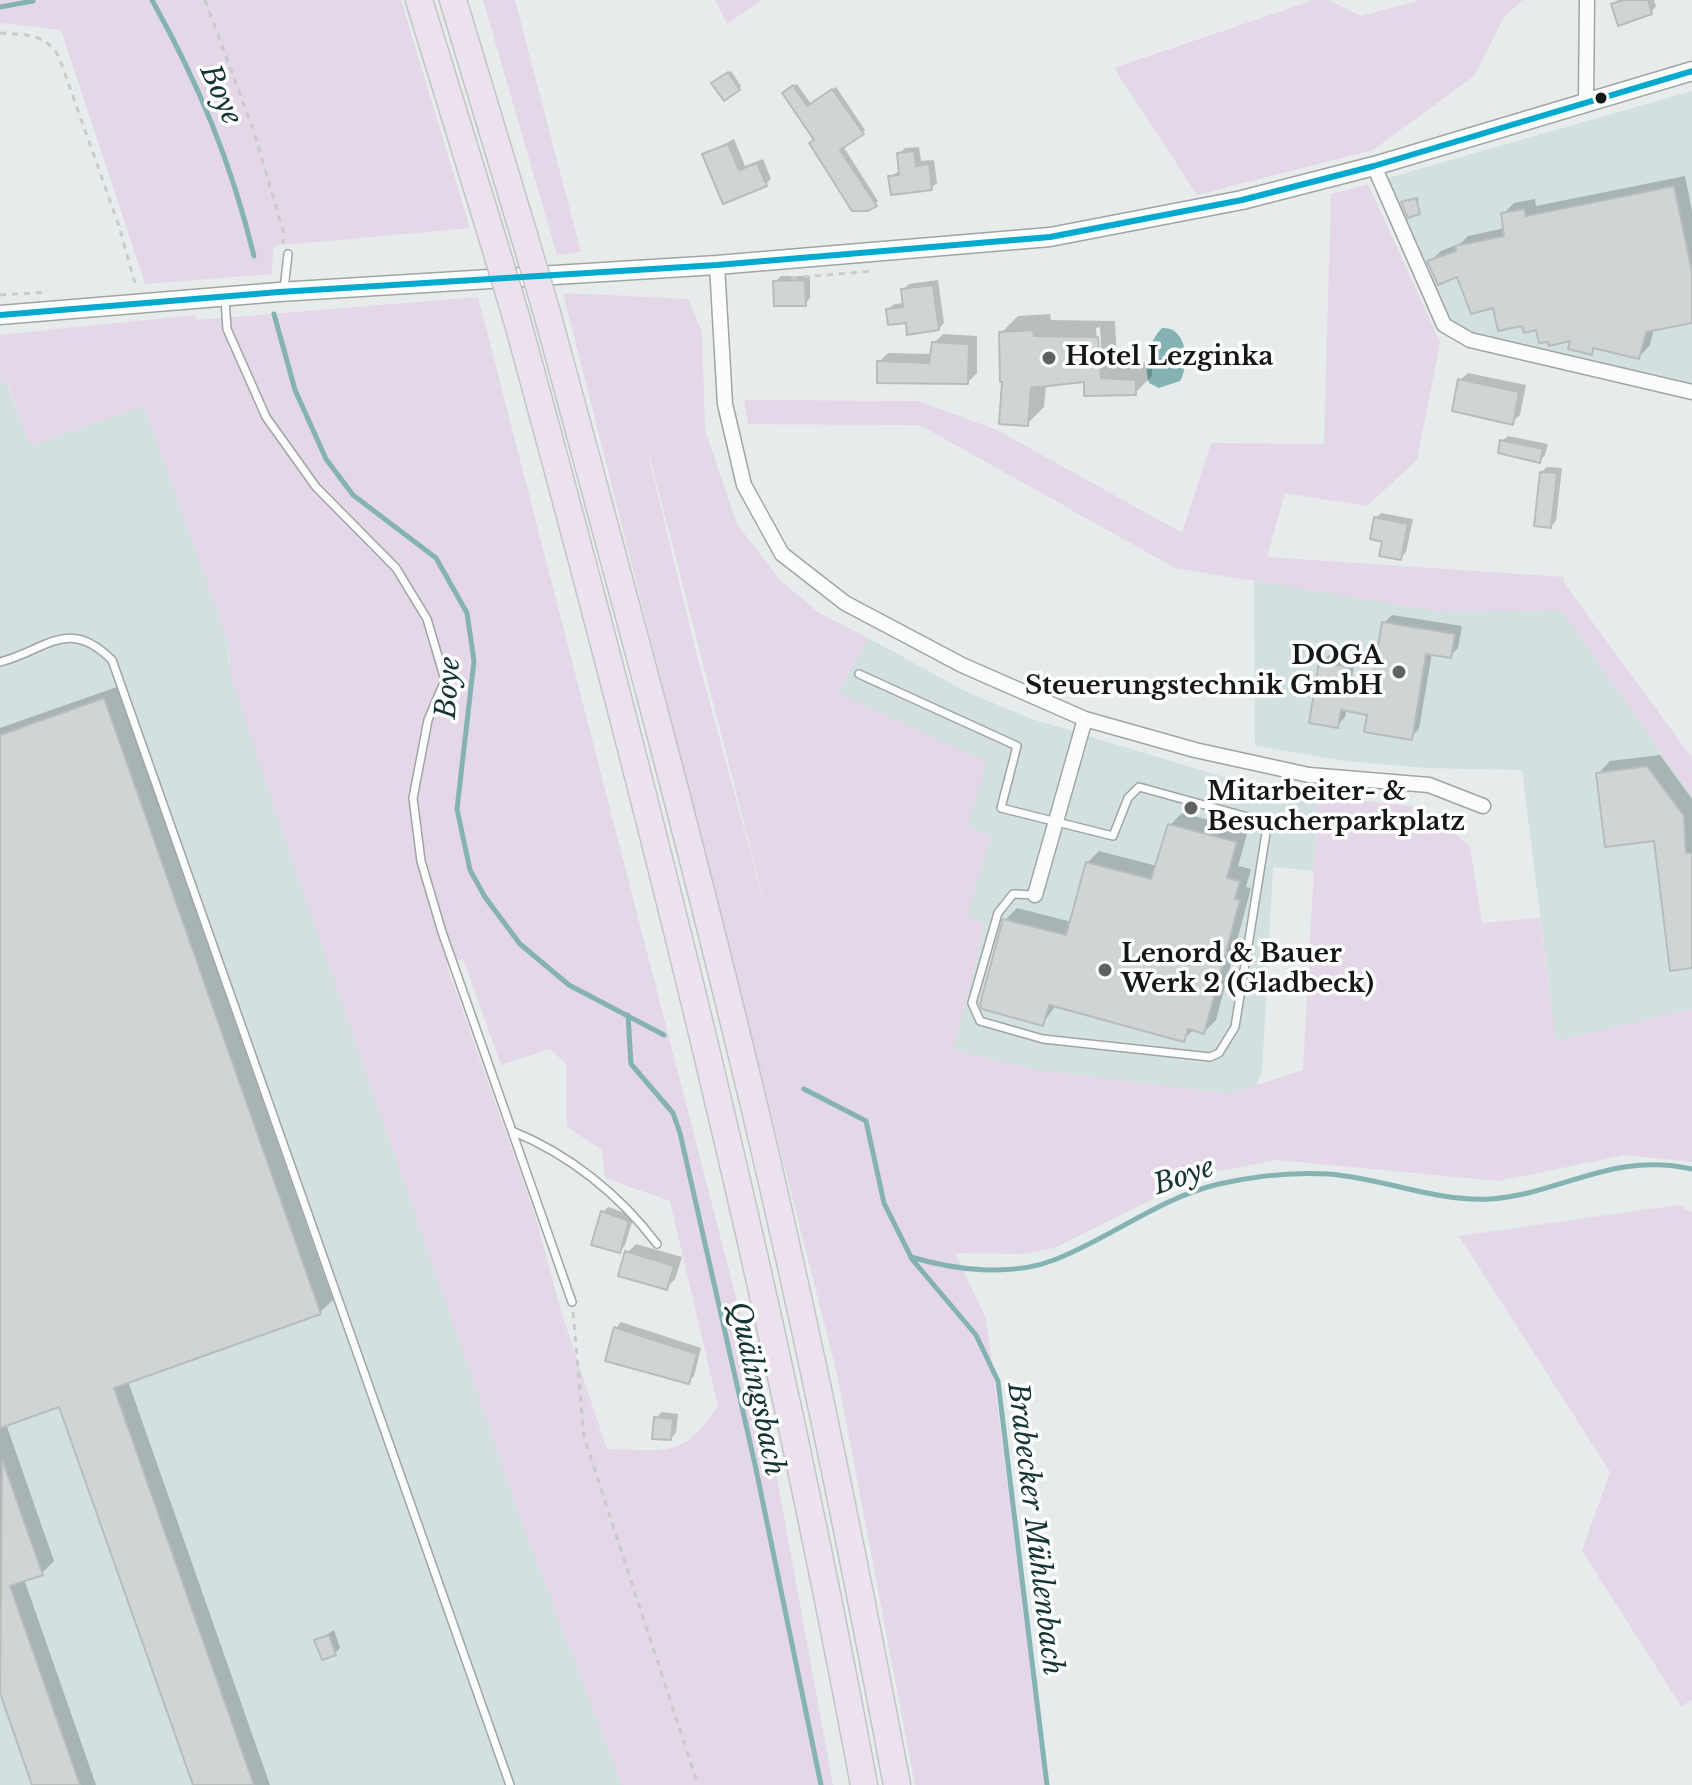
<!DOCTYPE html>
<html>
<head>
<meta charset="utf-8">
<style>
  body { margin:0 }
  canvas { display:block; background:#e6ecec }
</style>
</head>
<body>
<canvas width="1692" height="1785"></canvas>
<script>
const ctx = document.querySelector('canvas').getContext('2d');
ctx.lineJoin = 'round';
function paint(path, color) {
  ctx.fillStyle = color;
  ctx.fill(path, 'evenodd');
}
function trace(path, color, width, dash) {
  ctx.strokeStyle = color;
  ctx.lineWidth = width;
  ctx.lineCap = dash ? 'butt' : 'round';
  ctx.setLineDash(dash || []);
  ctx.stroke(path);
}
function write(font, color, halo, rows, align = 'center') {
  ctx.font = font + ' "Libre Baskerville",serif';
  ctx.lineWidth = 7;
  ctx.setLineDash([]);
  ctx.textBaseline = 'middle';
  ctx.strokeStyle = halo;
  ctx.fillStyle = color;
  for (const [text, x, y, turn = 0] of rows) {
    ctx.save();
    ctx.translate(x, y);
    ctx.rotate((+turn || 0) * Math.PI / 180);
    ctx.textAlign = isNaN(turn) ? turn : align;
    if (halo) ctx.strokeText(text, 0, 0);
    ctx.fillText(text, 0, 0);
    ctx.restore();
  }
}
const built = new Path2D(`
  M1692 91V384L1472 334 1452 322 1388 178Z
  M6 382 30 446 144 406 229 645 228 661 269 793 525 1531 622 1785H0V383Z
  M1254 580 1443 612 1561 610 1692 796V1009L1556 1041 1522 770 1426 768 1344 761 1255 746Z
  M868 638 967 692 1032 719 1224 777 1318 795 1314 871 1273 867 1262 1072 1256 1086 1230 1094 1037 1070 953 1050 985 924 966 917 991 835 967 827 837 695Z`);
const green = new Path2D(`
  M0 0H401L470 228 273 246 272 274 145 284 61 30 0 23Z
  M483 0H515L581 252 557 255Z
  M715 0H762L727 24Z
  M1314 0H1328L1361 16 1421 0H1523L1504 17 1474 76 1373 150 1197 195 1114 68Z
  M1368 184 1440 342 1417 460 1367 506 1285 493 1267 557 1564 577V583L1692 758V796L1561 610 1443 612 1175 568 920 425 748 424 744 400 918 401 997 430 1182 533 1211 443 1324 444 1331 194Z
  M563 293 688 299 702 332 705 430 737 524 779 579 819 613 868 638 838 693 987 762 967 827 991 835 967 917 985 924 953 1050 1037 1070 1230 1094 1303 1070 1318 795 1423 808 1470 846 1482 923 1540 918 1556 1041 1692 1009V1162L1626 1155 1498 1181 1277 1160 1204 1174 1054 1248 1022 1254 955 1253 986 1318 1047 1785H915L837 1374ZM649 458H650L771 928 696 652Z
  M478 297 763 1402 833 1785H622L525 1531 269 793 230 674 229 645 144 406 30 446 7 382 0 383V335L195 315 198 320ZM463 959 501 1065 550 1049 567 1065V1127L602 1150 605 1178 670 1201 718 1406C681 1460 667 1450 607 1449L561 1311 535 1215 446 964Z
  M1679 1205 1692 1213V1700L1681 1706 1582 1551 1610 1472 1459 1236Z`);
const water = new Path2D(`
  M1162 328C1187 326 1190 364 1180 381L1159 388 1149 383C1143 367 1149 340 1162 328Z`);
const shadow = new Path2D(`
  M1618 0H1654L1656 6 1651 12 1614 4Z
  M731 71 741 86 739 89 716 81Z
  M797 84 811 104 836 87 865 130 843 146 878 201 875 204 816 139 787 90Z
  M734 139 745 166 763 159 771 179 766 184 704 155Z
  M919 147 921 161 934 160 937 183 931 188 891 176 901 170 899 154 905 148Z
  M1685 176 1692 211V321L1654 328 1650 345 1639 357 1597 347 1591 352 1573 339 1524 323 1459 275 1430 262 1441 251 1461 243 1468 236 1505 228 1503 214 1514 203 1535 199 1536 206Z
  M1418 197 1419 212 1403 203 1405 201Z
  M781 276H810V298L805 304 775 282Z
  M938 280 944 323 939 329 907 321 888 310 894 304 905 303 903 290 909 284Z
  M1050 314 1051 320 1115 321 1117 361 1152 363V376L1135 393 1086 380 1046 384 1044 407 1027 424 1005 380 1001 333 1018 316ZM1100 327 1102 366H1098L1096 328Z
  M943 334 977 336V373L968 382 879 362 888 353 932 354 934 343Z
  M1468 373 1526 385 1520 415 1512 422 1460 380Z
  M1508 436 1548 444 1545 455 1540 460 1502 441Z
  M1547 467 1562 468 1556 521 1551 526 1541 472Z
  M1381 513 1413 519 1406 552 1401 558 1384 540 1376 518Z
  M1392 615 1462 626 1458 648 1450 656 1432 653 1419 729 1411 737 1369 713 1347 709 1345 717 1337 726 1321 663 1329 655 1355 659 1352 678 1374 682 1384 623Z
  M117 687 333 1300 320 1312 128 1381 270 1785H195L60 1404 6 1424 54 1561 42 1573 24 1579 96 1785H35L0 1687V728Z
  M1660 755 1692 799V966L1656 839 1598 774 1610 761Z
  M1182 813 1248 830 1238 866 1251 869 1246 887 1251 888 1216 1020 1204 1032 1194 1029 1184 1039 1056 1005 1043 1023 1005 920 1017 908 1072 922 1087 863 1099 851 1157 866 1170 825Z
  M608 1207 634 1216 625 1245 620 1251 603 1212Z
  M636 1244 682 1257 675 1279 666 1288 627 1253Z
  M621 1322 701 1348 694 1376 688 1382 616 1328Z
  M662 1412 678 1414 676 1433 671 1438 656 1418Z
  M334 1630 340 1648 335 1653 316 1641Z`);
const stream = new Path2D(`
  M152 0C199 84 231 162 254 256
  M0 7 33 1
  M274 314 295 390 326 459 353 495 436 558 467 613 474 661 457 809 470 870 485 897 520 944 569 985 664 1035
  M628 1015 631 1064 673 1113 680 1133 756 1469 821 1785
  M804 1089 866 1121 884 1203 911 1257C954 1270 1011 1277 1054 1260 1111 1238 1159 1198 1219 1184 1254 1176 1293 1172 1328 1174 1384 1178 1434 1202 1490 1199 1562 1194 1612 1151 1692 1169
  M911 1258 976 1335 998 1381 1047 1785`);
const building = new Path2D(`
  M1624 0H1648L1652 14 1618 26 1611 4Z
  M728 72 740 90 724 101 711 83Z
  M793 85 807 106 832 89 864 134 840 150 877 206 868 211H852L809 143 814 140 782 93Z
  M728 144 739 170 757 163 767 186 723 204 702 154Z
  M914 151 916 166 929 164 932 190 891 195 888 176 899 175 897 153Z
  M1674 186 1692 272V323L1646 332 1639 359 1593 348 1592 355 1568 349 1570 341 1549 346 1548 342 1539 343 1536 330 1524 333 1522 326 1498 331 1493 308 1471 314 1457 277 1438 285 1427 261 1456 251 1455 246 1504 236 1501 213 1524 209 1526 216Z
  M1416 198 1420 214 1408 218 1401 202Z
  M805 280 806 306H774L773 281Z
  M933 285 939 330 907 335 906 323 888 325 886 309 903 307 901 289Z
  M1033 330 1034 336 1098 337 1101 378 1136 380V395L1084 396V382L1031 388 1028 426 999 424 1002 382H1000L999 332Z
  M932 342 969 344 968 384 877 383V361L929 363Z
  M1458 379 1519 392 1513 425 1452 411Z
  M1500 440 1543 449 1540 463 1498 453Z
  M1540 472 1557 473 1551 528 1534 526Z
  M1374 517 1408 524 1401 560 1379 556 1382 542 1370 539Z
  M1382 622 1455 634 1451 658 1426 654 1412 740 1364 732 1367 715 1341 710 1338 728 1309 723 1319 662 1348 667 1345 686 1371 690Z
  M104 698 321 1314 114 1388 254 1785H193L59 1407 0 1428V735Z
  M1647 766 1684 816 1686 853H1692V968L1670 971 1654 841 1605 847 1596 773Z
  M1168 824 1237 842 1227 878 1240 881 1235 899 1240 900 1204 1034 1188 1029 1184 1042 1049 1005 1043 1026 982 1009 980 1004 1003 919 1066 935 1086 862 1151 879Z
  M601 1211 629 1221 620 1253 591 1245Z
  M625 1251 674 1266 667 1290 618 1276Z
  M614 1327 697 1354 689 1384 605 1361Z
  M654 1417 673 1419 671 1440 652 1439Z
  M2 1459 43 1575 10 1586 80 1785H32L0 1693Z
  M329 1635 336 1655 322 1660 314 1640Z`);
const path = new Path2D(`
  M205 0 253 129 284 234 283 243
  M0 33C26 35 45 33 59 57L119 226 136 287
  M791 278 875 271
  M0 295 48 292
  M573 1312 584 1437 698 1785`);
const service = new Path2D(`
  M284 289 288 254
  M225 299 227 329 266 417 316 487 396 568 427 619 445 680 428 720 413 798 421 861 442 932 572 1302
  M0 662C47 650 68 616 112 660L510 1785
  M859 674 1017 746 1001 808 1113 836 1128 798 1139 787 1255 819 1266 833 1235 1027 1219 1053 1210 1057 1043 1039 980 1021 972 1003 998 913 1013 894 1035 895
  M512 1131C569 1154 620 1195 657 1244`);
const minor = new Path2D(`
  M1586 101 1587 0
  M1374 166 1444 325 1470 340 1692 392
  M717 265 725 404 744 485 782 554 845 603 962 665 1085 719 1195 750 1309 775 1429 785 1483 806
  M1035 895 1085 719`);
const tertiary = new Path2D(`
  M0 315 279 292 717 265 1050 237 1242 200 1374 166 1692 71`);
const motorway = new Path2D(`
  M419 0 493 240
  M453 0 524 235
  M547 313C623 592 699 871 765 1152 814 1362 857 1573 897 1785
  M517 320C650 805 772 1291 864 1785`);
const motorwayBridge = new Path2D(`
  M524 235 547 313
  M493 240 517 320`);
const bus1 = new Path2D(`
  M0 315 279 292 717 265 1050 237 1242 200 1374 166 1692 71`);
const markers = [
  [1601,98,7,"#141818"],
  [1049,358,8,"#5e6262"],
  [1399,672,8,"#5e6262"],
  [1191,808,8,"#5e6262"],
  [1105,970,8,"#5e6262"]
];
const poiNames = [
  ["Hotel Lezginka",1065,358],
  ["DOGA",1383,657,"right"],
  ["Steuerungstechnik GmbH",1383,687,"right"],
  ["Mitarbeiter- &",1207,793],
  ["Besucherparkplatz",1207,823],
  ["Lenord & Bauer",1121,955],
  ["Werk 2 (Gladbeck)",1121,985]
];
const waterNames = [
  ["Boye",220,95,66],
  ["Boye",449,688,-86],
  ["Boye",1184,1177,-19],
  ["Quälingsbach",756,1389,78],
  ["Brabecker Mühlenbach",1034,1529,83]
];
paint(built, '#d2e0e0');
paint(green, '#e4d7e7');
paint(water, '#85b3b3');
paint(shadow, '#0003');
trace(stream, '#85b3b3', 5);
paint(building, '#cfd4d4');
trace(building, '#b8bcbc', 2);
trace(service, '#a1a4a4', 10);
trace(minor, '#a1a4a4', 17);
trace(tertiary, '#a1a4a4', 21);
trace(motorway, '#c3c5c5', 29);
trace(path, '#c8cbcb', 3, [6, 6]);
trace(service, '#fbfcfc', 7);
trace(minor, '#fbfcfc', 14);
trace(tertiary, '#fbfcfc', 18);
trace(motorway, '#ece1ee', 26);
trace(motorwayBridge, '#c3c5c5', 29, []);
trace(motorwayBridge, '#ece1ee', 26);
trace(bus1, '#00a9ce', 6);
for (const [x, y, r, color] of markers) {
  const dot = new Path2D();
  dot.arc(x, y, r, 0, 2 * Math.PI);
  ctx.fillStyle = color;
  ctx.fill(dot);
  trace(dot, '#fff', 3);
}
write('bold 26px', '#141818', '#fff', poiNames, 'left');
write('italic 28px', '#153535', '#fff', waterNames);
</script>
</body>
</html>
